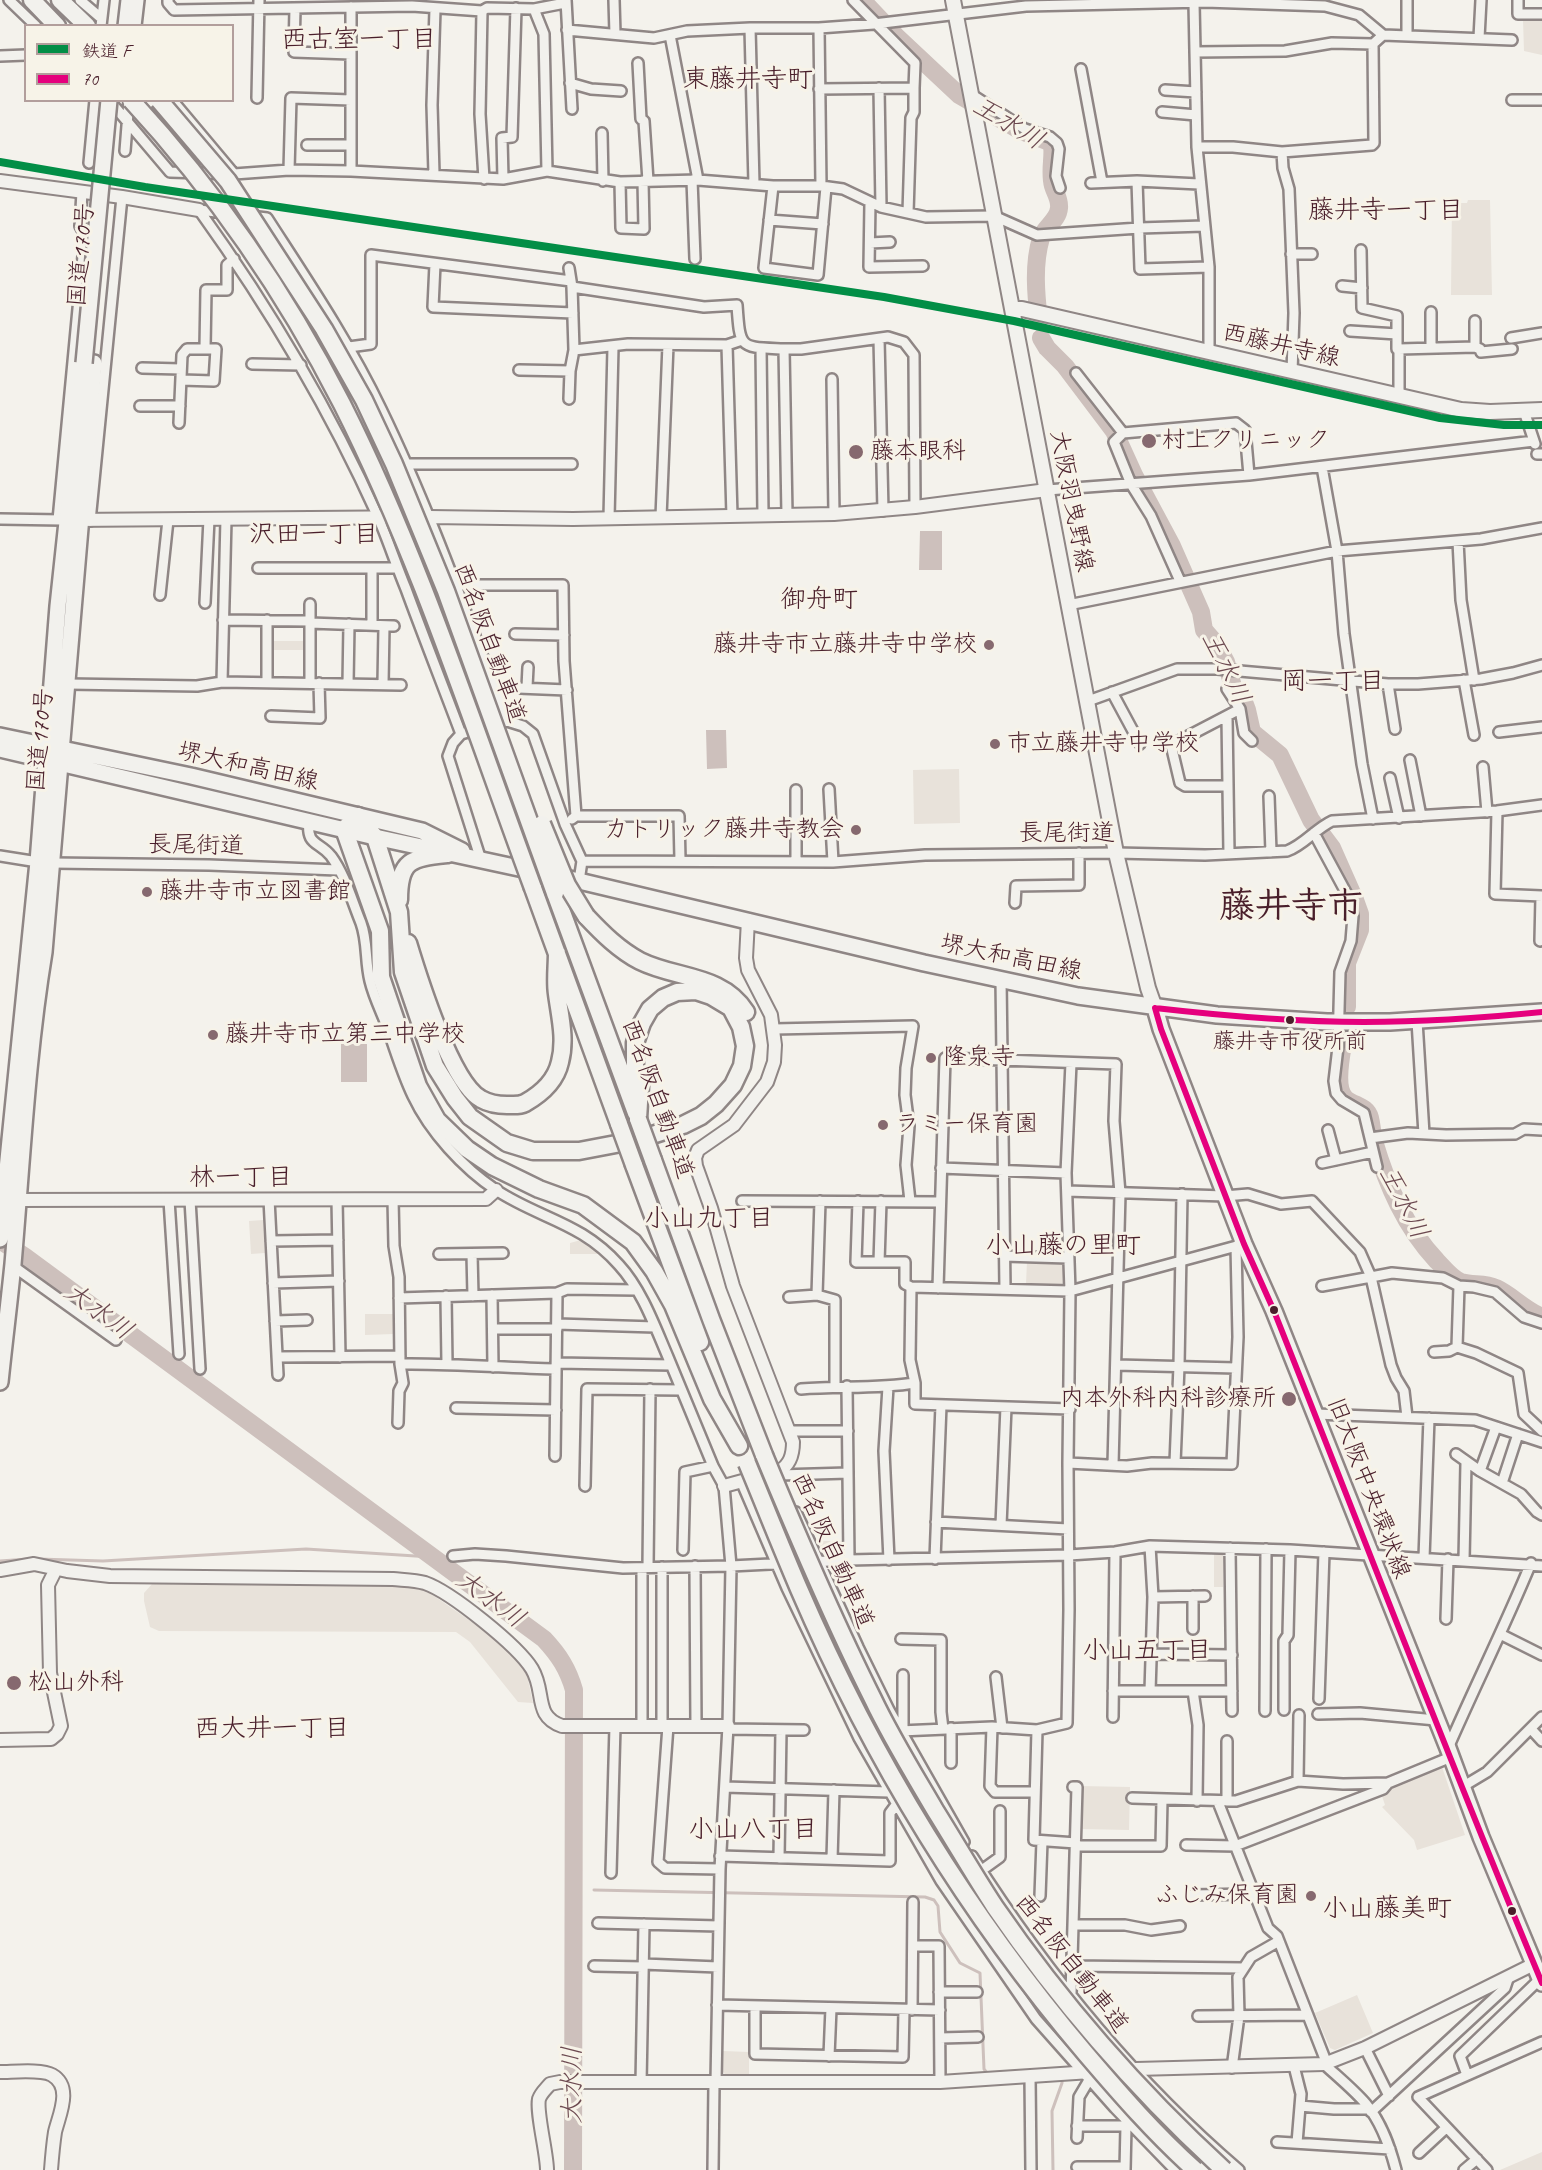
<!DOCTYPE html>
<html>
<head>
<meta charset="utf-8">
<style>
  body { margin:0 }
  #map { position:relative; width:1542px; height:2170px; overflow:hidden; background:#f4f2ec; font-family:Caveat,"Klee One",sans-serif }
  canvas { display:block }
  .legend { position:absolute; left:24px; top:24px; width:210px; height:78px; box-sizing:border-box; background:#f7f3e8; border:2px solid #b29e9c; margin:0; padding:8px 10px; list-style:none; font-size:18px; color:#4a1f2b }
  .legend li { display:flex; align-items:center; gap:12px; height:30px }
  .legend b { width:30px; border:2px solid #b29e9c }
</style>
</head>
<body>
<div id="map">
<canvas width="1542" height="2170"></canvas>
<ul class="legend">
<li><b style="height:8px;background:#028e46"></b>鉄道 F</li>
<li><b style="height:8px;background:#e5007d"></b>70</li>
</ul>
</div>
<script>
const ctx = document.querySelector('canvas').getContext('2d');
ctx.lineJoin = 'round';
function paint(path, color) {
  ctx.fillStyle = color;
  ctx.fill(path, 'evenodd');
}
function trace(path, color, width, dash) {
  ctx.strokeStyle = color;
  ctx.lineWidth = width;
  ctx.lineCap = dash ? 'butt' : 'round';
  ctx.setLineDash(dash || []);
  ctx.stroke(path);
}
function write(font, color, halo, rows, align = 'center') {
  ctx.font = font + ' Caveat,"Klee One",sans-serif';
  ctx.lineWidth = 6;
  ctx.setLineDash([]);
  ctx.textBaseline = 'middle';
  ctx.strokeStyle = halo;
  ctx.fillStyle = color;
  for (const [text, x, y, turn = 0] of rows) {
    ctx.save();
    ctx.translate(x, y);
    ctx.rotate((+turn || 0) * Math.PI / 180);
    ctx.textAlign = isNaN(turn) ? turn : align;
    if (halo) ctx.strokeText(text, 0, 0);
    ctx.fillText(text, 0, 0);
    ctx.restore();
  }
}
const green = new Path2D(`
  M1523 20H1542V55L1524 51Z
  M1468 200H1490L1492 295H1451L1452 203H1467Z
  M270 641H304V650H270Z
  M959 769 960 823 914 824 913 770Z
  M263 1220 265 1253 251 1254 249 1221Z
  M581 1240 597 1252 599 1254H570V1243Z
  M1027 1261 1060 1262 1064 1265 1065 1281 1062 1284H1026Z
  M365 1314H394V1334L365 1335Z
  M818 1541H842V1557C825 1557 825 1557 818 1541Z
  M1214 1552 1223 1554V1587H1214Z
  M152 1584 375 1585 410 1586 427 1591 504 1644 526 1670 533 1703 518 1702 470 1642 456 1632 159 1631 150 1627 144 1601V1593Z
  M1442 1767 1465 1835 1417 1850 1414 1840 1382 1807 1385 1805 1381 1793 1389 1787Z
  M1081 1786 1130 1787 1129 1830 1080 1829Z
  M1081 1969H1093L1092 1985 1076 1984V1972Z
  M1357 1995 1373 2033 1335 2050 1330 2048 1315 2013Z
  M723 2051 749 2052V2075L725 2074 723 2072Z
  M1542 2152V2170H1500Z`);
const water = new Path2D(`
  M920 531H942V570H919Z
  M706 730H726L727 768 707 769Z
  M341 1044H367V1082H341Z`);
const stream = new Path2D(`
  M38 1559 103 1561 306 1549 431 1557
  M0 1561 28 1559
  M594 1890 925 1897 934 1900 938 1906 940 1932 960 1963 980 1973 984 2069 987 2073H991
  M1053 2170 1052 2111 1062 2083V2078`);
const river = new Path2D(`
  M862 0 896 36 959 95 1019 130 1047 141 1052 145C1054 158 1049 171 1053 186 1055 193 1060 199 1059 208 1058 221 1044 227 1041 238 1033 265 1036 295 1039 321
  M1041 338 1047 348 1065 366 1114 431 1134 475 1172 546 1201 612 1204 630 1217 645 1226 662 1234 690 1244 702 1247 710 1252 732 1280 755 1311 820 1332 848 1355 900 1360 914V930L1347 963V1007
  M1345 1033C1343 1049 1332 1087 1346 1099 1355 1106 1367 1106 1370 1118 1372 1126 1372 1133 1374 1141 1387 1185 1405 1227 1437 1261 1444 1268 1451 1278 1461 1282 1473 1286 1484 1282 1496 1288 1513 1296 1523 1309 1542 1317
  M1 1241 24 1256 544 1639C559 1655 568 1669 574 1690L573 2170`);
const minor = new Path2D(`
  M9 0 36 26
  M80 0 101 18
  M168 0V3L174 10 412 6 482 11 480 114 484 179
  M566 0 572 109
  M614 0 615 34
  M853 0 915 63 914 88
  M1518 0V14H1542
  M1194 3 1197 147 1209 267V353
  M295 8 294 52 351 54
  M534 9 544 34 547 171
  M482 11 487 8 534 9 565 3
  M101 26 104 0
  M136 26 139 0
  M750 28 754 184
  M819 28 821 186
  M567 30 654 38 687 31 750 28H819L874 24 1026 6 1205 2 1325 6 1359 15 1383 35 1512 40
  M670 35 698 180
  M1407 35V0
  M1479 38 1481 0
  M1195 52 1285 51 1332 43 1373 44
  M0 56 26 55
  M638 63 641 119 644 121 648 181
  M1081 69 1102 182
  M570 83 591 89 621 91
  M879 88 881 207
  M819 89 914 88V112L911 118 908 213
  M1165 90 1196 92
  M971 94 1025 129 1050 137 1057 143 1059 149 1056 176 1060 188
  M257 98 259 0
  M109 100 170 172 234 174 289 170 351 171 503 179 547 171 620 182 698 180 773 186H821L843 189 881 207 926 217 994 216 1037 235 1139 228 1204 226
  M172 100 234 174
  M1512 100H1542
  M1162 112 1196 115
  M602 133 603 181
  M307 145H351
  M1197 147H1233L1282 152
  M125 151 129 100
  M89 163 95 100
  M289 170 291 98 351 100
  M351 171V7
  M434 174 432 105 435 9
  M503 179 502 138 512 137 516 8
  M692 180 695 259
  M1137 181 1140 269 1209 267
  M620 182 621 228 644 229 643 181
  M1091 183 1137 181 1199 184
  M773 186 764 268 818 275 826 187
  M870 202 869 267 923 266
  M199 210 267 218C307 280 349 342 381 409 430 510 467 616 507 721
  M199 210C268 306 329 408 378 517 388 540 396 565 406 589 424 638 443 686 461 734
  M769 220 823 224
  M870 243 890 242
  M1361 250 1362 308 1397 316V349H1399
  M1291 254H1312
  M435 264 433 307 573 313
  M569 268 572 287 574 350 628 344 727 345 742 340
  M1342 286 1362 288
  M572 287 704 307 737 305C740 350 740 347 784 349L787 515
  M1350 331 1397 334
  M1511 338 1542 333
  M879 339 883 511
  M727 345 732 516
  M349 347 371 344V255L571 281
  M1475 347V321
  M205 348 206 290H227V265L234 259
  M761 348 763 515
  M1431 348V312
  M784 349H801L888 337 904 342 914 355 915 507
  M252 364 301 365
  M142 368 181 369
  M519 370 570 371
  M1292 372 1294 313 1289 189 1283 168 1282 152 1372 145 1374 143 1373 44 1383 35
  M1076 373 1123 433 1236 423 1245 430 1249 475
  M832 379 834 514
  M1399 397V349L1475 347 1480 349 1481 352 1512 349
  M569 399 570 371 574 350
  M140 406H180
  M1524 411 1535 444
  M179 423 182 355 187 349H216L214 381 181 380
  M1123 433 1114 442 1131 484 1151 516 1180 581
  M1537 454H1542
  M407 464H572
  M1322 467 1337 551 1344 634 1362 764 1373 819
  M1047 490 1249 475 1534 441
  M661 517 668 345
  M609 518 613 347
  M0 519 62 520
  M226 519 222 682 401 685
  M58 520 85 235 80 226 82 192
  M90 521 122 197
  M1458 541 1461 600 1474 680
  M258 568H397
  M372 568V625
  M455 585H563L564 661 576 816
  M160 595 168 520
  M205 603 209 519
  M310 604V623
  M1068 605 1337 551 1481 539 1542 528
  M223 620 310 621
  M515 634 564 635
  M1464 680 1474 735
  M267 682V620
  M310 683V623L394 626
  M68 684 197 686 222 682
  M348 684 349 624
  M383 684 384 626
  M1388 684 1395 729
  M494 687 567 690
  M527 687 528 667
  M1227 689 1240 709 1244 733 1252 741
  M1112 692 1140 744
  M1088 701 1177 669H1217L1388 684H1418L1481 679 1513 673 1542 665
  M271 716 320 718 319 683
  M1227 717 1229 854
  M1499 732 1542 727
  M1410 760 1421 816
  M1483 767 1487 812
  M1390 778 1399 818
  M1228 786H1185L1180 783 1171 745 1240 709
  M829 789 833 862
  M1269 796 1271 852
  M1497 811 1495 894 1542 896
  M572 819 576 816H679L680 860
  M309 821C306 846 319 841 331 856 345 875 352 901 361 923 368 942 365 961 370 981 374 998 383 1015 389 1032 396 1053 403 1075 413 1096 430 1132 463 1168 496 1190 540 1219 581 1222 619 1265 642 1290 655 1327 668 1357 683 1394 698 1430 713 1466L724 1486 731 1566 728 1726 720 1869 716 2082
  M1314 833 1349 898 1353 916 1351 941 1340 972 1338 1047 1334 1081 1336 1093 1342 1100 1364 1113 1377 1167
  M0 856 38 862
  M481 860 448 756 453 743 461 734 507 721 523 726 533 734 565 824 582 861 579 881
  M582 861 833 862 925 855 1116 853 1205 855 1287 851C1304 845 1315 829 1332 821L1497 811 1542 805
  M796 862V790
  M52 863 209 865 338 870
  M1015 903 1016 886 1079 885V853
  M1540 941 1541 896
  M1001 979 1005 1289
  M1417 1021 1424 1134
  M774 1029 913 1026 906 1068 905 1095 909 1126 906 1165 910 1201
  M1328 1130 1336 1160
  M1370 1138 1408 1133 1446 1135 1515 1134 1524 1129 1542 1130
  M1322 1163 1373 1152
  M941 1168 1066 1173
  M1067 1191 1225 1196 1248 1194 1281 1204 1312 1201 1360 1252 1371 1277 1392 1273 1443 1278 1459 1286 1474 1287 1495 1292 1524 1317 1542 1323
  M269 1199 278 1375
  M337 1199 340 1357
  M393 1199 394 1246 399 1277 400 1364 403 1383 399 1391 398 1423
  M169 1200 179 1354
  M190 1200 200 1369
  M742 1201 940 1202
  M858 1201 856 1262H905V1284L911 1287 1070 1291 1244 1244
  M271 1241 338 1240
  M439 1254 503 1253
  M472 1254 473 1296
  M1004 1256 1068 1258
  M879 1262 881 1201
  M13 1266 116 1340
  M273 1283 339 1281
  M1322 1286 1371 1277 1391 1365 1396 1378 1404 1391 1407 1417
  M1459 1286 1457 1347 1476 1353 1518 1373 1524 1414 1542 1431
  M911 1287 910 1360 915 1383V1404L1070 1409
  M938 1288 945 1058 1116 1064 1114 1121 1120 1193 1113 1465
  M492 1295 493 1367
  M817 1295 820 1201
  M446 1296 447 1364
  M789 1297 817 1295 835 1300V1386
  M399 1298 557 1293 567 1289 636 1290
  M275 1321 307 1320
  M557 1324 655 1327
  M493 1329H557
  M1434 1352 1449 1351 1457 1347
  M277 1357 400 1356
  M557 1363 671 1365
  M400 1364C453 1363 504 1368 556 1369
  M1116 1365 1236 1368
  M847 1386 849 1560
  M888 1387 884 1451 889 1560
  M801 1389C839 1386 877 1389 915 1383
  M456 1408 556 1410
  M1315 1414 1475 1420 1542 1442
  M789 1431H848
  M1456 1454 1480 1471 1521 1494 1537 1512 1542 1515
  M555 1456 557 1293
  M1068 1463 1127 1466 1152 1463 1232 1464 1238 1337 1236 1246
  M1175 1463 1179 1366 1182 1194
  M1480 1471 1496 1427
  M780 1475 848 1473
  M741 1481 787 1588 859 1738 941 1881 1036 2019 1115 2108 1175 2170
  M1502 1483 1518 1434
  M585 1486 587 1389 681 1390
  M796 1512 858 1647 889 1710 964 1842
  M936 1522 1068 1529
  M1001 1525 1006 1407
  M1150 1546 1153 1597 1150 1691
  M1230 1548 1232 1711
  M683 1550 685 1472 713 1466
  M453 1556 475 1554 506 1556 623 1568 731 1566 849 1560 1069 1555 1115 1552 1150 1546 1290 1550 1542 1566
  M1424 1558 1429 1418
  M935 1559 941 1405
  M1464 1560 1466 1463
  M695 1566 696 1726
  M648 1567 650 1389
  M1193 1596V1629
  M1153 1597 1205 1596
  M1446 1619 1448 1559
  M1500 1634 1542 1655
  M901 1639 941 1640V1712L943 1729
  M1152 1654 1232 1655
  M996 1677 1002 1728
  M1113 1691H1232
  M1193 1691 1198 1725 1197 1801
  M1319 1699 1324 1552
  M1284 1710V1641L1288 1635 1290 1550
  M1265 1711 1266 1549
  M1318 1714 1360 1713 1436 1720
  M1113 1717 1115 1552
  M642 1726V1568
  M662 1726V1567
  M668 1726 658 1862 665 1868 720 1869
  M992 1727 990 1786 995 1792H1035
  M951 1728V1763
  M727 1729 804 1730
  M1531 1729 1542 1741
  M1037 1730 1034 1840 1076 1843
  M900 1731 992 1727 1037 1730 1067 1723 1069 1610 1068 1463 1070 1291 1066 1173 1071 1063
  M903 1731V1675
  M1448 1748C1475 1686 1505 1626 1531 1563
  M1298 1781 1343 1784 1388 1783 1451 1757
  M725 1787 889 1792
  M1462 1787 1487 1772 1542 1717
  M1132 1798 1236 1801 1298 1781 1299 1715
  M1227 1801V1741
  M1218 1802 1268 1928 1277 1936 1327 2064
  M1186 1845 1235 1846 1383 1789 1388 1783
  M1075 1846H1161L1162 1800
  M720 1856 890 1861V1813L896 1805
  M972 1856C1045 1971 1135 2081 1239 2170
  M779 1858 781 1730
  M832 1859 834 1790
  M982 1870 1000 1857V1811
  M611 1873 615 1726
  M1191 1895 1255 1894
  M1040 1896 1042 1841
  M598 1923 719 1926
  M1073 1925H1125L1151 1930 1180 1926
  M913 1946H939L940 2082
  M643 1964 718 1967
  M594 1966 643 1967
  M1072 1966 1243 1968
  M939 1992H977
  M1071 1994 1077 1787H1073
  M717 2005 940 2010
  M755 2006V2054L903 2057 904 2010
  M912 2010 913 1902
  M1198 2016 1308 2015
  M940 2038 978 2037
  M1365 2048 1389 2096
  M829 2056 831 2008
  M1324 2064C1338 2077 1354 2090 1366 2104 1382 2123 1390 2147 1396 2170
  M1294 2066 1301 2094 1297 2143
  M1232 2068 1239 2016 1238 1977 1251 1957 1279 1941
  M1467 2075 1460 2056 1540 1979
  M1030 2077 1031 2170
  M641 2083 644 1924
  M1300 2106 1334 2109H1369
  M1371 2112 1505 1988 1509 1976
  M1077 2126H1126
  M1077 2138 1079 2097 1089 2080
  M1277 2142 1390 2149
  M1419 2153 1446 2128
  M1077 2167H1125
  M713 2170 714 2083
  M1125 2170 1126 2126 1130 2123
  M1464 2170 1477 2159
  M1487 2170 1418 2097 1542 2042`);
const tertiary = new Path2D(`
  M0 181 122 197 199 210
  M72 520 430 517 573 519 834 514 915 507 1047 490
  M12 1200 486 1199 496 1190
  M724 1486 779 1471C790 1465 793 1455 793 1442L733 1286 711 1208 696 1166 695 1158 698 1150 734 1125 767 1082 774 1062 775 1045 771 1015 748 970 746 958 748 920
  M0 1570 34 1564 67 1571 110 1576 393 1579C403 1580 415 1580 425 1583 451 1592 518 1646 532 1669 546 1692 533 1716 562 1726H728
  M0 1740 51 1739 57 1734 61 1726 50 1673 48 1585 56 1569
  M0 2072C13 2072 42 2069 52 2075 73 2087 59 2115 55 2132 53 2145 52 2157 51 2170
  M547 2170C547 2153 536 2112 539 2099 541 2093 546 2089 550 2084L560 2082H940L1136 2069 1324 2064 1365 2048 1534 1964`);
const secondary = new Path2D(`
  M953 0 1116 853 1148 988 1155 1008
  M1012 309H1022L1461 410 1490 412 1542 410`);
const primary = new Path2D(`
  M0 736 191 776 422 831 462 851
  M0 749 375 837 579 881 924 963 1078 996 1217 1015 1327 1022H1390L1542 1012
  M1155 1008 1161 1029 1244 1244 1274 1311 1448 1748 1481 1837 1542 1983`);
const trunk = new Path2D(`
  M126 26 129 0
  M0 1239 38 862 58 606 84 363
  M0 1382C4 1343 9 1304 13 1264 22 1160 27 1055 44 952L94 363`);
const motorway = new Path2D(`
  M32 0 57 26
  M60 0 87 26
  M533 888 619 1124
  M555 893 636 1113
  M399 900C399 859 412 858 448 854
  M586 916C602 933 619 950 640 961 676 979 722 974 746 1012
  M408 943C418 976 451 1083 481 1099 488 1103 499 1105 507 1105 514 1105 519 1106 525 1103 541 1094 556 1080 560 1062 566 1039 560 1017 557 994 555 981 557 966 557 953
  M638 1119 640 1086 635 1068V1043L642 1023 650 1009 663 998 677 992 696 991 711 996 731 1008 741 1027 745 1046 742 1066 733 1085 716 1104 701 1116 683 1125 637 1140 579 1151H533L507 1143 470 1117 455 1098 435 1066 403 972 399 912 375 837 358 816 344 829 380 931 381 977 418 1086 437 1120 467 1149 492 1166 539 1189 583 1205 633 1242 654 1271 673 1305 712 1399 739 1446
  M653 1160 711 1319 764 1455
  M634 1165 700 1342`);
const trunkBridge = new Path2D(`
  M84 363 109 100`);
const motorwayBridge = new Path2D(`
  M131 100C215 191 286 294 342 404 420 559 473 726 533 888
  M159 100 228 181 324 329 364 400 394 464 446 591 555 893
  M542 824 567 885 586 916
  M638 1119 653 1160
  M619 1124 634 1165
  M764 1455C798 1537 833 1619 873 1699 891 1737 914 1774 935 1810 955 1842 974 1875 995 1907 1061 2003 1138 2091 1224 2170
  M747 1463C764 1504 781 1547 799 1589 871 1756 968 1915 1086 2054 1121 2095 1155 2134 1195 2170`);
const bus1 = new Path2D(`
  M1155 1008 1161 1029 1244 1244 1274 1311C1363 1535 1449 1761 1542 1983
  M1155 1008C1225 1016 1294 1022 1364 1022 1424 1022 1483 1018 1542 1012`);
const rail1 = new Path2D(`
  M0 162 145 187 884 297 1014 321 1440 418 1504 425H1542`);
const markers = [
  [1149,441,8,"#86696f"],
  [856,452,8,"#86696f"],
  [989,645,6,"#86696f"],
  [995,744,6,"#86696f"],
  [856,830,6,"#86696f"],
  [147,892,6,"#86696f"],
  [1290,1020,5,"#4a1f2b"],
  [213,1035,6,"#86696f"],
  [931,1058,6,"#86696f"],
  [883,1125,6,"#86696f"],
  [1274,1310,5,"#4a1f2b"],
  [1289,1399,8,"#86696f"],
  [14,1683,8,"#86696f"],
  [1311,1896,6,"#86696f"],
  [1512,1911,5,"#4a1f2b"]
];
const busNames = [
  ["藤井寺市役所前",1290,1042]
];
const streetNames = [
  ["国道170号",82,255,-85],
  ["西藤井寺線",1281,346,13],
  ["大阪羽曳野線",1071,501,79],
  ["西名阪自動車道",489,643,70],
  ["国道170号",41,740,-85],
  ["堺大和高田線",248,767,13],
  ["長尾街道",1067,834],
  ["長尾街道",196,846,1],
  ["堺大和高田線",1011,958,12],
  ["西名阪自動車道",657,1099,70],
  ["旧大阪中央環状線",1368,1488,69],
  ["西名阪自動車道",832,1551,66],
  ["西名阪自動車道",1071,1964,52]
];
const poiNames = [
  ["村上クリニック",1162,441],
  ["藤本眼科",870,452],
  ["藤井寺市立藤井寺中学校",977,645,"right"],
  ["市立藤井寺中学校",1007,744],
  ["カトリック藤井寺教会",844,830,"right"],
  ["藤井寺市立図書館",159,892],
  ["藤井寺市立第三中学校",225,1035],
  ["隆泉寺",943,1058],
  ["ラミー保育園",895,1125],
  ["内本外科内科診療所",1276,1399,"right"],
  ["松山外科",28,1683],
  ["ふじみ保育園",1299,1896,"right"]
];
const neighbourhoodNames = [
  ["西古室一丁目",359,40],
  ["東藤井寺町",748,80],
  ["藤井寺一丁目",1386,211],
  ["沢田一丁目",314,535],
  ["御舟町",819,600],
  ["岡一丁目",1333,682],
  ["林一丁目",241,1178],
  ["小山九丁目",709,1219],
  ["小山藤の里町",1063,1246],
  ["小山五丁目",1147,1651],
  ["西大井一丁目",272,1729],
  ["小山八丁目",753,1830],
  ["小山藤美町",1387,1909]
];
const waterNames = [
  ["王水川",1008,124,31],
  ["王水川",1225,668,64],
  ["王水川",1403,1203,63],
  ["大水川",98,1312,36],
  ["大水川",490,1600,36],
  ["大水川",573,2085,-90]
];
const townNames = [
  ["藤井寺市",1291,908]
];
paint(green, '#e8e2da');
paint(water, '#cdc0bc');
trace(stream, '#cdc0bc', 3);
trace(river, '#cdc0bc', 18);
trace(minor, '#8f8685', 14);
trace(tertiary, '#8f8685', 16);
trace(secondary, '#8f8685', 18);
trace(primary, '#8f8685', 20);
trace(trunk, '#8f8685', 20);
trace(motorway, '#8f8685', 21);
trace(minor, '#f2f1ed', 9);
trace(tertiary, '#f2f1ed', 12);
trace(secondary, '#f2f1ed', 14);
trace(primary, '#f2f1ed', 15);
trace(trunk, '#f2f1ed', 15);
trace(motorway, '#f2f1ed', 16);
trace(trunkBridge, '#8f8685', 20, []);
trace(motorwayBridge, '#8f8685', 21, []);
trace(trunkBridge, '#f2f1ed', 15);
trace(motorwayBridge, '#f2f1ed', 16);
trace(bus1, '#e5007d', 6);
trace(rail1, '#028e46', 8);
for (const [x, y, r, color] of markers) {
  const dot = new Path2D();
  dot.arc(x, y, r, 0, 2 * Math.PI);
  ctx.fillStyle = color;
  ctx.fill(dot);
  trace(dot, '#f7f3e8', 2);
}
write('22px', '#4a1f2b', '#f7f3e8', busNames);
write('24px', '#4a1f2b', '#f7f3e8', streetNames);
write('24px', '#4a1f2b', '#f7f3e8', poiNames, 'left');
write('26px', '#4a1f2b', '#f7f3e8', neighbourhoodNames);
write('italic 26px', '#6c4950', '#f7f3e8', waterNames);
write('bold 36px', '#4a1f2b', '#f7f3e8', townNames);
</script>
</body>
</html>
